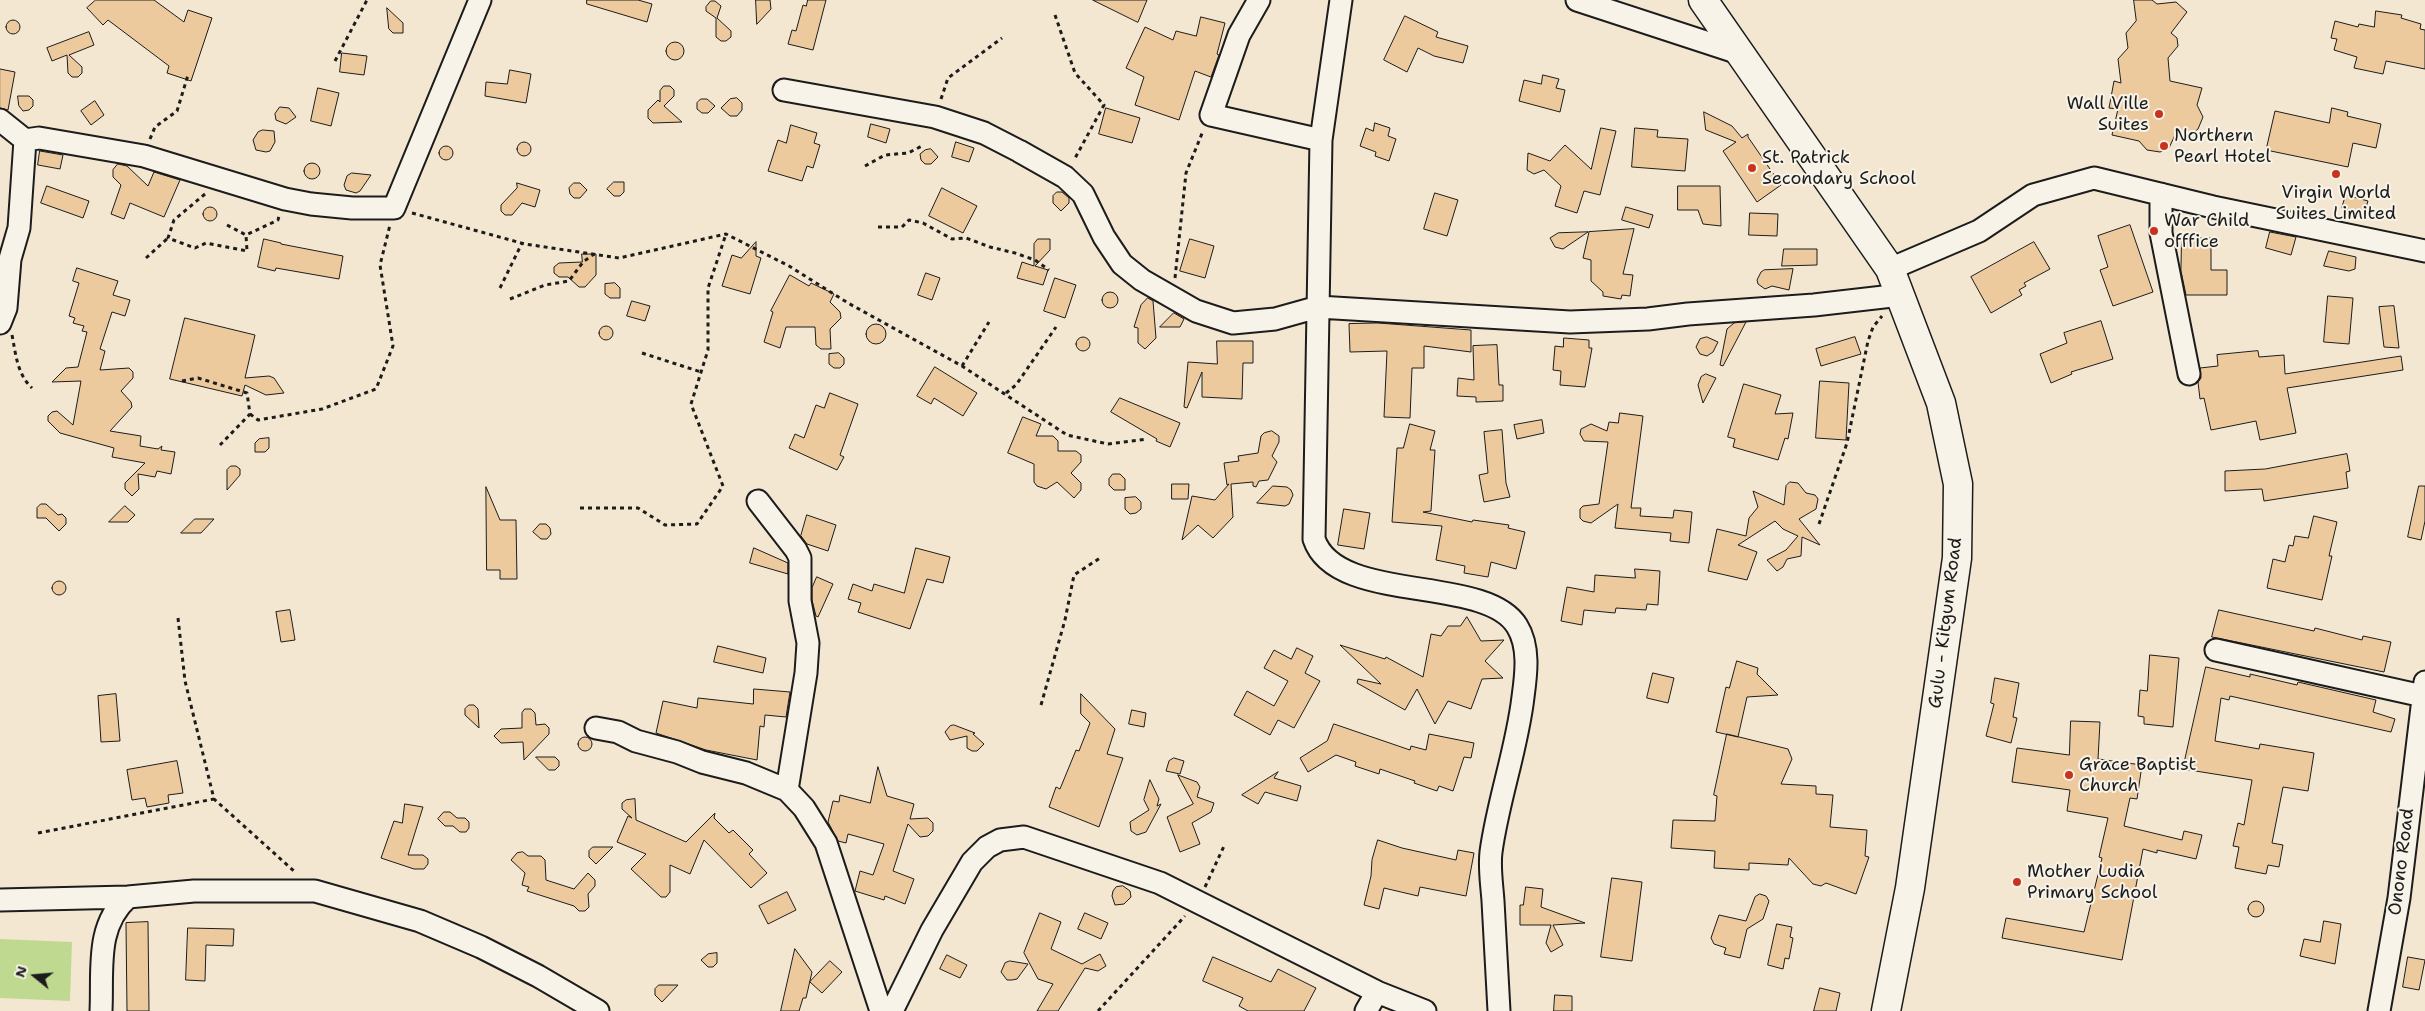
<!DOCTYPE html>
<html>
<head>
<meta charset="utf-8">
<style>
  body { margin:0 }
  #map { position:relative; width:2425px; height:1011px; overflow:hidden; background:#f4e7d2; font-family:"Shantell Sans",sans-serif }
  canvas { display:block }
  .north { position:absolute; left:10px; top:951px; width:50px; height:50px; -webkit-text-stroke:4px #f7f3e8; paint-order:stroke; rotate:287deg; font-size:14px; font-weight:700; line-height:20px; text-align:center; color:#1c1c1c }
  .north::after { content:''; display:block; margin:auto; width:18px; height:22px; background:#1c1c1c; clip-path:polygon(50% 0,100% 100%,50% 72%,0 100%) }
</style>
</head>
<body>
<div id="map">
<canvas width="2425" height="1011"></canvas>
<div class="north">N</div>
</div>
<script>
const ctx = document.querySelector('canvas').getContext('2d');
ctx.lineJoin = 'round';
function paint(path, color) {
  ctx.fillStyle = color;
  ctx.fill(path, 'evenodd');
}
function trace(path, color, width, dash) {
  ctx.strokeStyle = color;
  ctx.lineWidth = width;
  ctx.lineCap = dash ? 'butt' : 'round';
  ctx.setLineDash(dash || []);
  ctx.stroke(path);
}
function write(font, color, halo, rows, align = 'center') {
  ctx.font = font + ' "Shantell Sans",sans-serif';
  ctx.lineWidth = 4;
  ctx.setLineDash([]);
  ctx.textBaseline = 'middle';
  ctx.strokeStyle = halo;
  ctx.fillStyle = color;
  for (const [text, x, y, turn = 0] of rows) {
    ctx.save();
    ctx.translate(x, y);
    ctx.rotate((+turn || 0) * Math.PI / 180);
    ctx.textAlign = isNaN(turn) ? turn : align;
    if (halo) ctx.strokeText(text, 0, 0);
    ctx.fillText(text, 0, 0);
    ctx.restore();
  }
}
const green = new Path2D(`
  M0 939 72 942 70 1001 0 998Z`);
const building = new Path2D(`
  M96 0H154L184 22 188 10 212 18 191 81 167 73 169 66 108 20 103 25 87 8Z
  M587 0H638L652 4 647 22 587 4Z
  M756 0H770L771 9 757 24Z
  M808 0H826L813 50 788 44 792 30 796 31 803 5 806 6Z
  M1093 0H1147L1138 22Z
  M2134 0H2152L2157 4 2176 2 2187 12 2171 33 2177 38 2178 46 2168 58 2170 81 2202 88 2197 105 2203 117 2198 129 2187 138 2175 135 2169 148 2160 152 2147 150 2139 141 2112 135 2118 109 2109 108 2114 81 2121 83 2118 59 2128 48 2126 33 2136 21Z
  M711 1H715L721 6 717 18 731 31V37L726 41H721L716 37V18L706 11V7Z
  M387 8 403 23V33H393L389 29Z
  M2376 11 2402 15 2401 18 2421 24 2420 29 2425 30V69L2386 61 2383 74 2354 68 2357 57 2334 50 2337 39 2331 38 2335 21 2358 27 2359 24 2374 27Z
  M1405 16 1438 32 1436 37 1468 46 1463 63 1434 56 1418 48 1407 72 1384 60Z
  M1201 17 1225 23 1217 54 1219 55 1211 77 1195 71 1179 120 1135 105 1144 77 1126 68 1145 27 1173 40 1176 31 1196 36Z
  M6 27a7 7 0 1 1 14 0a7 7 0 1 1-14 0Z
  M89 32 94 45 69 55 82 67V73L78 77H72L68 73 67 55 52 61 47 48Z
  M666 51a9 9 0 1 1 18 0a9 9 0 1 1-18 0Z
  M342 53 367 56 364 75 340 72Z
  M0 69 15 72 8 110 0 108Z
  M510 70 531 74 526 103 485 96 486 82 507 84Z
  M1543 75 1559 79 1556 88 1565 90 1560 112 1519 101 1524 80 1541 84Z
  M664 86H670L674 90V96L664 106 682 122 653 123 648 118V110L658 100 660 102V91Z
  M318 88 339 93 331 126 311 121Z
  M18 96H29L33 100V106L29 110 23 111 19 106Z
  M737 98 742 103V110L737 116H730L721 108 730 99Z
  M701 99H707L715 106 708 113H702L697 109V103Z
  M95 101 104 115 91 125 81 111Z
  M280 107 289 108 296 117 286 124 276 120 275 114Z
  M1106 108 1140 118 1132 143 1099 134Z
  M2332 108 2348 112 2347 116 2381 124 2376 148 2353 143 2348 167 2266 150 2275 111 2329 123Z
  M1704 112 1732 126 1742 138 1748 134V137L1781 185 1757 202 1723 151 1736 142 1706 130Z
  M1375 123 1390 128 1388 136 1396 139 1389 161 1375 156 1376 152 1360 146 1366 128 1373 131Z
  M871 124 890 129 886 143 868 137Z
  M791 125 817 133 814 143 820 145 813 168 807 166 802 181 768 171 778 140 786 143Z
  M1601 128 1616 131 1600 195 1584 191 1577 213 1555 206 1561 186 1544 170 1534 174 1527 170 1528 153 1550 161 1565 145 1591 169Z
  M1635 128 1658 130 1657 137 1688 139 1685 171 1632 167Z
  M263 130 274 131 275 142 270 151 266 152 256 150 253 140 258 132Z
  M517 149a7 7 0 1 1 14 0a7 7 0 1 1-14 0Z
  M956 142 974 148 969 162 952 157Z
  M439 153a7 7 0 1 1 14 0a7 7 0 1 1-14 0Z
  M931 149 938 157 931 164H925L921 160 920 154 925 150Z
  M40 151 63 155 60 169 38 165Z
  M304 171a8 8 0 1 1 16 0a8 8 0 1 1-16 0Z
  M118 164 127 166 148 186 154 172 180 180 164 217 130 203 124 219 111 214 121 185 113 177V170Z
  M352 173 371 175 360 191 356 193 346 190 344 185 347 176Z
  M614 182H624V192L620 196H614L607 189Z
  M517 183 540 190 535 207 522 203 512 215H505L501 211V205L517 188Z
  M574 183H580L587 190 580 198H574L570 194 569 188Z
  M47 186 89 201 83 218 41 203Z
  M1678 186H1720L1721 226 1703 224 1698 210H1678Z
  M942 188 977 206 963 233 929 216Z
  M1057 192H1062L1069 198V203L1061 211 1053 203V196Z
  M1435 193 1458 200 1447 236 1424 229Z
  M2346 195 2368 201 2364 213 2342 208Z
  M203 214a7 7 0 1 1 14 0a7 7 0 1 1-14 0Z
  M1626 207 1653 215 1649 228 1622 220Z
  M1750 213 1778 214 1777 236 1749 235Z
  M2130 225 2153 292 2113 306 2100 270 2108 267 2098 236Z
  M1634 229 1623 274 1633 275 1630 296 1622 295 1621 299 1603 296V292L1591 281V260L1583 258 1589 232Z
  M1588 232 1563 249 1555 247 1550 238 1558 233Z
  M2270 232 2296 237 2291 255 2266 248Z
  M2182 238H2211V270H2227V295H2186L2181 271Z
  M264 239 281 243V244L343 256 339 279 276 268 275 271 258 267Z
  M1038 239H1050V250L1035 266 1048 270 1043 285 1017 278 1022 262 1034 266V244Z
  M1190 239 1214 246 1205 278 1180 271Z
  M756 242V256L761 258 750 294 722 286 732 255 741 258Z
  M2034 242 2050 269 2024 283 2026 286 2019 290 2022 295 1991 313 1971 277Z
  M1784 249H1817V265L1782 266Z
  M2329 251 2356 257 2355 269 2349 271 2324 266Z
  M582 254H596V275L585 287H579L568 277H559L554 273V267L559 263 582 262Z
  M77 268 118 281 113 295 130 300 125 316 112 312 100 349 105 351 100 370 129 368 133 372V378L121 391 131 402 132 407 110 431 141 436 140 446 158 449 162 446 161 450 175 452 171 474 157 471 155 477 138 474 139 489 132 496 125 489V483L145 463 112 457 114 448 60 433 48 421V416L52 412 57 411 73 425 81 381 52 382 66 368 78 367 87 332 82 331 84 326 73 323 75 318 69 316 79 283 73 281Z
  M1793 269 1789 290 1772 286 1765 289 1758 284 1757 280 1761 272 1764 270Z
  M926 273 940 278 932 300 918 295Z
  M790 275 809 286 811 283 834 294 830 302 840 312 841 318 830 329 831 349H821L816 345 815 327H786L780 348 764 342 773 312 771 311Z
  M1055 278 1076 285 1065 318 1044 311Z
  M615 283 620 288V298H610L605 294V284Z
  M1102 300a8 8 0 1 1 16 0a8 8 0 1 1-16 0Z
  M2328 296 2353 298 2349 344 2324 342Z
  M1148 298 1153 301 1156 338 1145 349 1138 343V328L1134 327 1141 305Z
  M632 301 650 306 645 321 627 316Z
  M2394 306 2399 348 2384 347 2379 307Z
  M1174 313 1184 319 1180 327H1160Z
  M185 318 255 335 245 378 269 376 274 378 284 393 266 395 245 385 242 396 170 379Z
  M2101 321 2113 359 2071 372 2072 374 2051 383 2040 354 2067 343 2064 333Z
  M1746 322 1723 366 1720 365 1727 329 1734 323Z
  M1378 323 1471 330V352L1424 346V368H1412L1410 418 1384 417 1387 351 1350 352 1349 324Z
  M866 334a10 10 0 1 1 20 0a10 10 0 1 1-20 0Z
  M599 333a7 7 0 1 1 14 0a7 7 0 1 1-14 0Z
  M1076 344a7 7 0 1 1 14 0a7 7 0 1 1-14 0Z
  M1707 337 1718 342 1713 352 1707 356 1700 354 1696 347 1700 339Z
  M1855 337 1861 354 1821 366 1816 349Z
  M1564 338 1589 340V348H1592L1585 387 1560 385 1561 371 1553 370 1555 346 1563 347Z
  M1217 341H1253V363H1243L1242 399 1202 397V372L1187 408 1184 407 1188 362 1217 364Z
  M1497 345 1499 385H1503V401L1476 402V397L1457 396 1458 378 1474 380 1473 346Z
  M2258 351 2259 357 2284 355 2285 374 2401 356 2403 370 2287 388 2296 433 2260 440 2256 421 2211 430 2204 398 2200 399 2198 382 2201 378 2200 368 2218 366 2217 355Z
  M839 353 844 358V364L840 368H834L829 364V354Z
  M935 367 977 393 963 416 934 398 931 404 917 396Z
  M1706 374 1716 378 1703 403 1698 385 1701 377Z
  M1820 381 1849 383 1846 440 1816 438Z
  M1744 384 1781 395 1775 414 1793 413 1788 439 1785 438 1778 460 1733 447 1735 439 1728 437Z
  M830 393 858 404 840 455 844 457 837 470 789 448 795 434 804 438 816 405 824 408Z
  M1120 398 1180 423 1170 447 1156 441 1157 439 1111 412Z
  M1620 413 1643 416 1631 508H1641L1640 516 1673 518 1674 510 1692 512 1689 543 1670 541 1671 533 1615 528 1618 504 1591 523 1583 521 1580 518V509L1583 506 1599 504 1608 442 1584 441 1580 434 1581 429 1591 424 1607 431 1609 422 1618 423Z
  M1023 417 1041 424 1036 436H1053L1058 441V451H1076L1081 455V462L1071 473 1081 483V490L1074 498 1057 482 1046 489 1037 486 1034 482V464L1008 453Z
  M1542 420 1544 433 1517 439 1514 425Z
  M1410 424 1435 431 1430 450H1435L1431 511 1423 512 1472 522 1473 520 1509 525 1508 528 1525 532 1516 569 1491 562 1488 577 1464 573 1465 566 1436 560 1442 526 1392 522 1397 448H1403Z
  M1502 430 1506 483 1510 497 1484 502 1479 475 1488 473 1484 432Z
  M1272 431 1279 436V442L1272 456 1277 462 1268 480 1259 481 1256 487 1253 486V482L1231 484 1233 517 1213 538 1198 525 1182 540 1192 496 1215 500 1229 484 1227 485 1224 463 1239 461 1238 456 1258 453 1261 436 1264 433Z
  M269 438V448L265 452H255V443L259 439Z
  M2347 454 2350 471 2346 472 2348 488 2264 501 2262 489 2225 491V471L2265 469Z
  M231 466H236L240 469V475L227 490V470Z
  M1113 474H1120L1125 479V490H1114L1109 485V479Z
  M1790 482 1798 483 1806 493 1815 495 1818 499 1816 509 1799 519 1820 545 1802 537 1801 556 1787 559 1783 567 1777 571 1767 560 1786 550 1798 536 1783 529 1775 521 1738 545 1757 552 1747 580 1708 571 1717 529 1746 536 1749 518 1758 507 1753 491 1784 505 1786 486Z
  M1172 484H1189L1188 499H1172Z
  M1273 486 1287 487 1291 490 1293 495 1289 504 1285 506 1257 503Z
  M2419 486H2425V521L2421 540 2408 537Z
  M486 487 500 520H516L517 579H500V570H487Z
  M1136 497 1141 502V509L1136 513 1130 514 1125 509V498Z
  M41 504H46L58 515 62 514 66 518V524L59 531 46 518H37V508Z
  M125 506 135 515 128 522H109Z
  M1344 509 1370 513 1364 549 1338 545Z
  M807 515 836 525 828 551 807 544 801 536Z
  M2314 516 2337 522 2329 556H2332L2322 600 2267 588 2273 559 2285 562 2289 545 2293 546 2295 536 2308 538Z
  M195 519H214L201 533H181Z
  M540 524H546L550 528 551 534 547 539H541L533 532Z
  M754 548 788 563V574L750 563Z
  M916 548 950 557 943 583 927 579 910 629 858 612 861 603 848 599 853 584 872 591 874 584 904 593Z
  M1635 569 1660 571 1658 605 1647 604 1646 610 1616 608 1615 613 1584 610 1582 625 1561 621 1567 587 1594 592 1595 575 1635 578Z
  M817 577 833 584 818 617 816 616 812 600V588Z
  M52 588a7 7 0 1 1 14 0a7 7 0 1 1-14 0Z
  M290 610 295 640 281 642 276 612Z
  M2219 610 2314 631 2315 628 2362 640 2363 636 2391 642 2384 672 2212 637Z
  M1467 617 1481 641 1504 640 1485 661 1503 678 1482 679 1471 709 1448 701 1435 724 1417 689 1405 710 1357 683 1358 679 1381 684 1340 645 1385 659 1386 657 1423 677 1431 634 1441 636 1448 626H1460Z
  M718 646 766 658 763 673 714 662Z
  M1297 648 1313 656 1305 673 1320 681 1294 728 1278 720 1270 735 1234 715 1247 691 1274 706 1288 681 1264 668 1274 650 1291 659Z
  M2150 655 2179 658 2173 727 2144 724V717L2138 716 2140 690 2147 691Z
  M1737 661 1758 668 1757 674 1778 695 1747 697 1738 737 1716 732 1726 687 1729 688Z
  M2206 667 2250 677V674L2297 685 2298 682 2376 700 2373 712 2395 719 2391 732 2230 696 2229 700 2221 698 2215 741 2259 749 2260 744 2314 753 2308 791 2283 787 2272 843 2283 845 2279 867 2268 865 2266 874 2235 868 2239 847 2233 846 2238 823 2244 825 2252 780 2183 769Z
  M1653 673 1674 678 1668 703 1647 698Z
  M1995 678 2019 683 2013 717 2017 718 2011 743 1986 736 1994 704 1991 703Z
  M754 689 790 692 786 717 765 715 764 727 760 726 757 760 706 750 656 733 663 701 697 708 698 698 753 704Z
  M116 694 120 741 101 742 98 696Z
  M1081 694 1115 729 1107 754 1123 758 1099 827 1049 807 1056 787 1060 789 1076 750 1079 751 1090 723 1081 714Z
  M469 705H474L478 709 479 728 465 715V709Z
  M525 709H531L535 713 536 725 545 724 549 728V734L524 760 523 742 501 743 494 736 501 729 522 728V713Z
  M1132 710 1146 713 1144 727 1129 724Z
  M2071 721 2100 722 2098 759 2142 765 2137 799 2130 798 2124 826 2182 840 2184 831 2202 835 2196 859 2157 850V853L2143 849 2122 960 2002 938 2006 918 2084 932 2102 858 2099 857 2108 818 2067 811 2070 790 2012 782 2017 748 2069 755Z
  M1334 724 1410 750 1411 746 1426 750 1429 734 1474 743 1471 758 1464 757 1453 791 1439 786 1437 791 1414 783 1415 781 1380 769 1379 774 1355 766 1356 762 1336 755 1308 772 1300 758 1327 741Z
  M954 725 975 733 973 734 984 744 977 751H972L967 748V736L950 740 945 732 950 726Z
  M1727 734 1788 749 1792 759 1781 784 1816 786V794L1833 795 1830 827 1867 830 1865 856 1869 857 1856 894 1826 883 1821 886 1813 884 1789 858 1788 865 1749 863V870L1714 868 1715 851 1671 848 1673 820 1715 821 1717 796 1714 795Z
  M578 744a7 7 0 1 1 14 0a7 7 0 1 1-14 0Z
  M536 757H555L559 761V766L555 770H549Z
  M1174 758 1184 761 1180 774 1166 771 1169 761Z
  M177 761 183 793 168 795 169 803 147 807 145 798 132 800 127 770Z
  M878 767 887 796 914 804 910 819 928 818 933 823V831L928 836 920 837 908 824 893 871 914 879 905 904 885 896 884 900 855 891 860 871 873 875 884 844 848 834 846 843 838 841 828 822 833 801 839 802 840 795 870 803Z
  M1278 772 1274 778 1301 786 1297 801 1265 792 1258 804 1242 795Z
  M1178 775 1197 782 1200 787 1197 797 1214 803 1211 812 1192 823 1200 844 1180 852 1167 817 1193 804Z
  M1150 780 1159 799 1157 806 1161 804 1146 832 1137 835 1131 831 1130 822 1149 810 1144 800Z
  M635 799 636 820 686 842 715 813 714 818 729 833 733 830 753 850 749 854 767 873 751 888 704 840 690 874 670 865V892L666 897H661L631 869 646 854 617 842 628 816 632 818 622 809V803L626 800Z
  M405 804 423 807 408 855H423L428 859V864L424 869H414L381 858 394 821 402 823Z
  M444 812H450L457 818H465L469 822V828L466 832H460L453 826H445L438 819Z
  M1378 840 1402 848 1456 860 1458 850 1474 853 1466 896 1420 887 1418 896 1384 888 1379 909 1364 905 1371 876 1372 860Z
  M593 847H613L596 864 589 857V851Z
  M523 852 528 856H541L545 860 546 880 574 889 588 873 595 880V886L588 894 589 907 585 911H579L574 906 527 891 529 887 522 885 525 873 511 860 517 853Z
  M1612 878 1642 882 1632 961 1601 957Z
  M1123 886 1130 891 1131 897 1124 904 1115 905 1112 896 1113 891 1116 887Z
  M1526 887 1543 889 1541 907 1585 923 1553 925 1563 945 1551 952 1546 943 1551 925H1520V905H1523Z
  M787 892 796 910 768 924 759 906Z
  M1760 894 1766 896 1769 901 1763 919 1747 929 1740 958 1724 954 1726 948 1714 944 1711 938 1719 915 1746 921 1755 897Z
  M2248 909a8 8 0 1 1 16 0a8 8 0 1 1-16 0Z
  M1040 913 1061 922 1051 949 1082 964 1100 954 1106 966 1098 971 1085 968 1058 1011H1037L1053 984 1038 979 1024 953Z
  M1085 913 1108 923 1101 939 1078 929Z
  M2324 921 2341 924 2335 964 2300 956 2304 939 2320 942Z
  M148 922 149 1011H127L126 923Z
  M1777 924 1792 927 1790 937 1793 938 1789 959 1785 958 1783 969 1768 965Z
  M188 928 234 929 233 946 206 945 205 981 186 980Z
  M795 949 812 972 806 998H803L799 1011H781Z
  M717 953V963L713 967H708L701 960 708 954Z
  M947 955 967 965 960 978 940 969Z
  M1213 957 1271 982 1278 969 1316 988 1304 1011H1248L1239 1006 1243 998 1203 981Z
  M2408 957 2425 960 2419 990 2403 987Z
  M830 961 842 972 822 993 810 982Z
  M1010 961 1028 964 1017 979 1012 980H1007L1001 972 1005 963Z
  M659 985H678L662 1002 655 995V989Z
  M1820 988 1840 993 1836 1011H1814Z
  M1555 995 1572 996V1011H1554Z`);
const path = new Path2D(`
  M1055 15 1075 73 1104 105 1074 160
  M335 61 367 0
  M941 99 948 78 1002 38
  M150 139 155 127 177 111 188 75
  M865 166 885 155 908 153 924 145
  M205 194 174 220 168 238 195 248 206 243 247 251 246 235
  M412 213 525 244 619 258 726 234 789 266 848 303 962 366 1067 435 1108 444 1147 439
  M227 225 246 235 278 220 279 216
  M878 227H902L909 220 923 223 952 239 966 238 990 247 1015 253 1035 260 1049 270
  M146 258 168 238
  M1175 278 1186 173 1203 131
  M500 288 522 243
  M510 299 545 285 569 281 583 262 594 254
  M12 335C16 355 17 374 32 388
  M642 353 701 372
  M962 366 989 322
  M182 381 198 378 247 393 250 414 220 445
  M1006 393 1016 385 1056 327
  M250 414 258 420 322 409 376 389 393 346 380 265 390 225
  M580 508H638L665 525 697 524 723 486 691 404 708 350V288L726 234
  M1819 524 1847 443 1868 341 1873 327 1882 316
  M178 618 185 681 214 799 295 872
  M1041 705 1065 620 1074 575 1100 558
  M38 833 214 799
  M1205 887 1225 844
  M1098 1011 1185 916`);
const street = new Path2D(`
  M1259 0 1239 35 1211 115 1321 140
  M1341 0 1321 140 1314 539C1336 605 1485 574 1517 626 1530 647 1526 675 1523 697 1517 749 1498 800 1491 852 1489 868 1492 886 1493 901 1495 938 1497 974 1499 1011
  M1577 0 1742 54
  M784 90 935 117 984 133 1019 151 1065 177 1083 194 1104 237 1122 264 1142 280 1196 311 1233 323 1275 319 1318 307 1570 322 1648 319 1688 314 1814 305 1901 295
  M0 120 25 140
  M2161 194V233L2189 374
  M1890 269 1979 231 2033 195 2094 178 2213 207 2425 251
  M0 323 6 308 10 259 19 228 25 140 39 138 144 156 285 199 311 204 352 208H394L480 0
  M758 501 796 550 800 558V601L808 643 806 673 787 790
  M2216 650 2423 696
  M596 728 618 732 636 741 677 752 702 762 746 773 787 790 804 808 826 843 881 1011
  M0 900 128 897 194 891H315L420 921 481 947 538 976 598 1011
  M101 1011C103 970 95 926 128 897
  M892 1011 932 930 972 862 987 847 1000 840 1024 837 1160 883 1377 992 1425 1011
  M1366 1011 1377 992
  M2379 1011 2399 898 2425 682`);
const primary = new Path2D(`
  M1703 0 1890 269 1941 403 1958 484 1957 558 1910 888 1886 1011`);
const markers = [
  [2159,114,5,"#c8321e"],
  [2164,146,5,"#c8321e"],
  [1752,168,5,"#c8321e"],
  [2336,174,5,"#c8321e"],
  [2154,231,5,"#c8321e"],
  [2069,775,5,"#c8321e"],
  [2017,882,5,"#c8321e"]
];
const poiNames = [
  ["Wall Ville",2149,104,"right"],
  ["Suites",2149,125,"right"],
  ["Northern",2174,136],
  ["Pearl Hotel",2174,157],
  ["St. Patrick",1762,158],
  ["Secondary School",1762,179],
  ["Virgin World",2336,193,"center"],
  ["Suites Limited",2336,214,"center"],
  ["War Child",2164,221],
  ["offfice",2164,242],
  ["Grace Baptist",2079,765],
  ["Church",2079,786],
  ["Mother Ludia",2027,872],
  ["Primary School",2027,893]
];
const streetNames = [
  ["Gulu - Kitgum Road",1946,623,-83],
  ["Onono Road",2402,862,-83]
];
paint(green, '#c0d990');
paint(building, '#edca9e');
trace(building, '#1c1c1c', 1);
trace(street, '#1c1c1c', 25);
trace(primary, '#1c1c1c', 31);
trace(path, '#1c1c1c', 3, [4, 4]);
trace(street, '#f7f3e8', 21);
trace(primary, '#f7f3e8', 28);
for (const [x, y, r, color] of markers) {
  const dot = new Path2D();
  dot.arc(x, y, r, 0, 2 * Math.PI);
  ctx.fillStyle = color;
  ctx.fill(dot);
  trace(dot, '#f7f3e8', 2);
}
write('18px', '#1c1c1c', '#f7f3e8', poiNames, 'left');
write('18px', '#1c1c1c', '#f7f3e8', streetNames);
</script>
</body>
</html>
